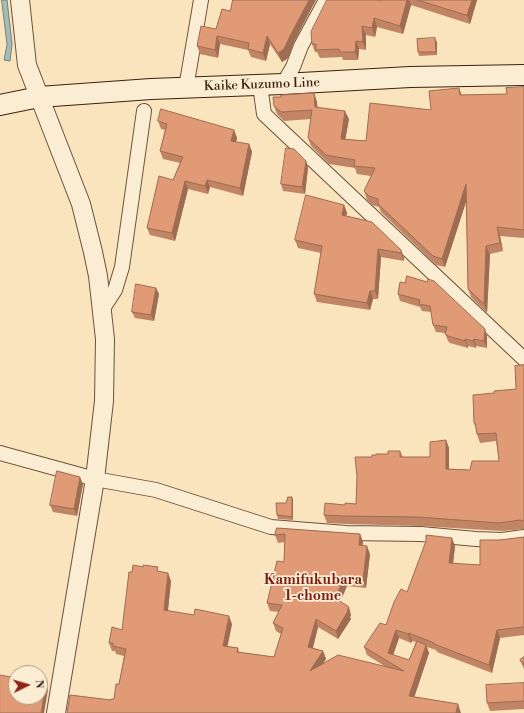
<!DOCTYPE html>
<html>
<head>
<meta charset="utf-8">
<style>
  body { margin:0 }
  #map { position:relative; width:524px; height:713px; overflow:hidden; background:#f9e4bd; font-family:"Libre Bodoni",serif }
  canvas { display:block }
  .north { position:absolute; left:8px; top:665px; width:40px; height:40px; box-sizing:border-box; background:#fbedd4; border:1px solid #ae9c85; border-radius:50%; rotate:85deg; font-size:11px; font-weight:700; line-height:16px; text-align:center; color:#3b230f }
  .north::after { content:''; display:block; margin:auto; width:14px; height:18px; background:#8f2418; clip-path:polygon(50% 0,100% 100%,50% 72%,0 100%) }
</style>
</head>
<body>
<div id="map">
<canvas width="524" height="713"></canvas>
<div class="north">N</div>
</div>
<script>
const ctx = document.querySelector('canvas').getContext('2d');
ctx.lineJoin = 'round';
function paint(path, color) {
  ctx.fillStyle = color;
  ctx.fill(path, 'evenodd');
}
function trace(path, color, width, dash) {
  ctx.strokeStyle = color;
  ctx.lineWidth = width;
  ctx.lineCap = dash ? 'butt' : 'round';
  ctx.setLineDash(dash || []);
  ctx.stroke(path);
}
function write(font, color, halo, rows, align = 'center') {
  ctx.font = font + ' "Libre Bodoni",serif';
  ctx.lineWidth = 3.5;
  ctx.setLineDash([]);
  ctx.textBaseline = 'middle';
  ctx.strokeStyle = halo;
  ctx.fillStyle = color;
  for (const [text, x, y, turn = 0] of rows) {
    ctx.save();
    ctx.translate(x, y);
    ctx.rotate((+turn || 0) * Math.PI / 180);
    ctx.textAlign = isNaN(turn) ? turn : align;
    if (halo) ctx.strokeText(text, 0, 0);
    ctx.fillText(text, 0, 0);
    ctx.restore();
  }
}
const water = new Path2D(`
  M2 0H7L12 44 10 61 4 60 7 45Z`);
const minor = new Path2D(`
  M283 84 293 67 301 46 326 0
  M260 85 264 114 524 359
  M186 88 201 0
  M102 310 115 290 122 267 144 111
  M0 453 95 479 156 490 271 527 346 533 421 534 476 539 502 540 524 537`);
const tertiary = new Path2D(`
  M20 0 27 65 81 204 93 252 98 276 105 339 104 401 95 479 56 713`);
const secondary = new Path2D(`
  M0 105 39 97 151 89 283 84 410 77 524 75`);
const wall = new Path2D(`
  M381 0H477L470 24 411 5 403 34 377 27 375 37 366 35V50L359 49 358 60H343L342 57 320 58 317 52H315L312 44 380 1Z
  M230 11 294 42 288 58 282 62 270 44 266 61 251 57 248 50 220 44 218 58 200 54 197 46 216 29Z
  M437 42V55L419 56 418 52Z
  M524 87V238L500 236 503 251 490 254 487 313 471 297 468 289 466 201 445 267 436 265 381 212 379 207 372 205 367 200 364 191 371 176 357 174 355 168 329 164 311 146 308 138 311 119 284 121 277 114 274 106 281 97 314 93 317 102V107L349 119 345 139 366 141 431 110 459 88 462 95 507 94Z
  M158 121 234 130 237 138 236 142 249 144 252 152 243 196 210 187 208 194 188 189 175 241 150 235 147 228 173 180 180 163 163 159 160 151 165 130 161 129Z
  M306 161 308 168 305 194 283 191 281 184Z
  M344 205 347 213 346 216 401 250 404 258V261L381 257 378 299H373L370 310 317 302 314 294 321 253 298 248 295 240Z
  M400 282 487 336V348L476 346V348L468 346V348L450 343 448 341 445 333 436 332 433 325 431 312 422 311 420 307 400 301 398 294Z
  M156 288 159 294 154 321 135 318 132 312Z
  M524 365V529L502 531 421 526 346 524 327 523 324 515 345 505 356 504 372 457 388 454 400 451 403 457H430L446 440 449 448V469L470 470 499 461 496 441 480 443 477 434 476 428 474 423 494 393 516 389Z
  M83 484 77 516 53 512 50 505Z
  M292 497 293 501V520L278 519 277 515 286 503Z
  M277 528 360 534 363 542 362 546 370 554 366 588 347 586 340 602 351 615 350 617 351 619 338 639 318 627 313 648 323 651 326 659 323 663 386 667 367 655 364 647 386 625 407 592 455 546 453 564 480 565 500 540 524 537V635L500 638 492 673 437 652 436 650 427 647 429 653 414 697 458 704 460 713H67L114 699 119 684 124 656 116 654 115 651H112L109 643 122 630 132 572 143 567 159 572 171 581 168 611 232 624 227 646 238 648 239 652 274 657 281 634 276 631 273 623 279 612 270 611 267 603 284 562 285 542 278 543 275 535ZM399 638 411 643 412 641 416 642 409 660 393 655Z
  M524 657V669L520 660Z
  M524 683V709L490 711 487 703Z`);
const shadedWall = new Path2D(`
  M309 0H316L294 42 288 58 282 62 278 53 291 34Z
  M407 0H409L411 5 403 34 400 26Z
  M472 0H477L470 24 467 15Z
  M374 18 377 27 375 37 372 28Z
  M362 26 366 35V50L363 42Z
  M217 36 220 44 218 58 215 50Z
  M267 36 270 44 266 61 263 53Z
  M435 38 437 42V55L436 52Z
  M356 41 359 49 358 60 355 52Z
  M314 93 317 102 318 115 315 107Z
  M345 111 349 119 344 147 341 139Z
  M234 130 237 138 234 149 231 141Z
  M249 144 252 152 243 196 240 188Z
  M306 161 308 168 305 194 302 187Z
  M207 180 210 187 208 194 205 186Z
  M185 181 188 189 175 241 172 233Z
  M466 184 469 193 445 267 442 259Z
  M344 205 347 213 344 223 342 215Z
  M497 227 500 236 503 251 500 243Z
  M486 246 490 254 487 313 484 304Z
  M378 249 381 257 378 299 375 291Z
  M401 250 404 258V261L401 253Z
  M156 288 159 294 154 321 151 315Z
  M370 291 373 299 370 310 367 303Z
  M485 329 487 336V348L484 341Z
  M465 339 468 346V348L465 341Z
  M474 339 476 346V348L473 341Z
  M446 440 449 448V477L446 469Z
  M80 477 83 484 77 516 74 509Z
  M292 497 293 501V520L292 517Z
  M360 534 363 542 362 553 359 545Z
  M452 538 455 546 452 572 449 563Z
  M367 546 370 554 366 588 363 580Z
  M168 573 171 581 167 618 164 610Z
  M344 578 347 586 338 607 335 598Z
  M349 607 351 615 350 617 351 619 338 639 336 631Z
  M229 616 232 624 226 654 223 646Z
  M316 619 318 627 311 655 308 647Z
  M396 630 399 638 391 661 388 653Z
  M497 630 500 638 492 673 489 665Z
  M409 633 412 641 411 643 408 634Z
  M426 645 429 653 412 704 409 696Z
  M323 651 326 659 313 679 310 671Z
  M46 683 48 690 44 713H41Z
  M458 704 461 713H456Z`);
const building = new Path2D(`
  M233 0H309L291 34 284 49 278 53 267 36 263 53 248 49 249 43 217 36 215 50 197 46 201 26 216 29 222 9 230 11Z
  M327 0H376L380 1 381 0H407L400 26 374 18 372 28 362 26 363 42 356 41 355 52H340L339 49 316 50V44H312L311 32Z
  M418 0H472L467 15Z
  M435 38 436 52H418L417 39Z
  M524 87V230L497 227 500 243 486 246 484 304 468 289 466 184 442 259 433 256 378 204V199L369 196 364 191 375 168 354 166 355 160 326 155 308 138 312 110 281 112 274 106 273 97H281V95L314 93 315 107 345 111 341 139 366 141 370 103 431 110 429 91 459 88 460 95 507 94 506 88Z
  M161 109 234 130 231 141 249 144 240 188 207 180 205 186 185 181 172 233 147 228 159 176 173 180 183 157 160 151 167 124 158 121Z
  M286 148 294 149 306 161 302 187 281 184Z
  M306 195 344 205 342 215 372 222 401 250V253L378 249 375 291H370L367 303 314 294 322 246 295 240Z
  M407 276 427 282 428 279 434 281 485 329 484 341 474 339 473 341 465 339V341L448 336 445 334 447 327 433 325 430 306 419 304 420 300 398 294 400 282 405 283Z
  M136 284 156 288 151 315 132 312Z
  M524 365V521L520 520 499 523 418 517 343 516 324 515 325 503 345 505V503L356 504 357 476 355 457H372V455H376V454H388V451H400V457H430V442L446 440V469L470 470 472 461H499L496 433 477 434 475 423H474L473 395 494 393V391L516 389 515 366Z
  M57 471 80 477 74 509 50 505Z
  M288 497H292V517L277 515 276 503H286Z
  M277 528 360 534 359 545 367 546 363 580 344 578 335 598 349 607 347 610 348 611 336 631 316 619 308 647 323 651 310 671 338 655 404 671 364 647 380 623 386 625 394 602 401 589 407 592 426 541V535L452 538 449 563 480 565V540H500L524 537V627L497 630 489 665 434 644V643L409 633 408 634 396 630 388 653 409 660 417 641 426 645 409 696 458 704 456 713H67L70 695 111 700V699H114L116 684H119L126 649 113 646V643H109L112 627 122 630 129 572H132L133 565 143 567V565L158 567 157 571 168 573 164 610 194 615 195 609 229 616 223 646 238 648 237 652 274 657 283 628 273 623 282 605 267 603 277 561 284 562 285 534 275 535Z
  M524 657V665L520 660Z
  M0 675 16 678V697H40V682L46 683 41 713H0Z
  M524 683V701L487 703 486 685Z`);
const streetNames = [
  ["Kaike Kuzumo Line",262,85,-2]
];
const neighbourhoodNames = [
  ["Kamifukubara",313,581],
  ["1-chome",313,597]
];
paint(water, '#a1bcba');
trace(water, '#787f76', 1);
trace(minor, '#6a533a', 16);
trace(tertiary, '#6a533a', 20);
trace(secondary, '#3b230f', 22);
trace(minor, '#fbedd4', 14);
trace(tertiary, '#fbedd4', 18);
trace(secondary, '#fbedd4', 20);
paint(wall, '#c18465');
paint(shadedWall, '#9d6c52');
paint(building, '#e09a75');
trace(building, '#9d6c52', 1);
write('13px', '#3b230f', '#fbedd4', streetNames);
write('bold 14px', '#7a1f14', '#fbedd4', neighbourhoodNames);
</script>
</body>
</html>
